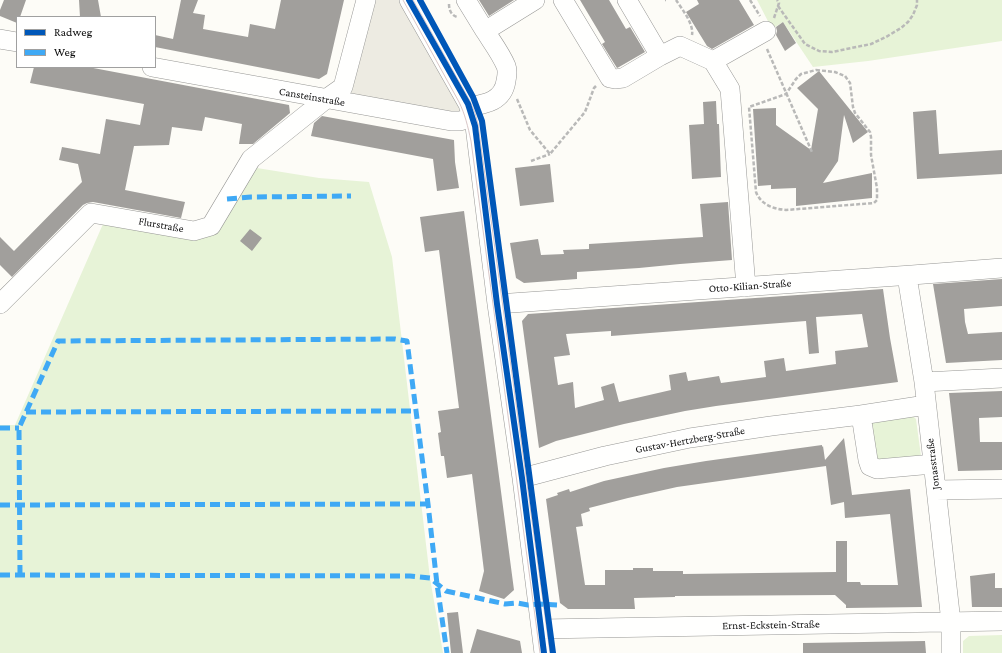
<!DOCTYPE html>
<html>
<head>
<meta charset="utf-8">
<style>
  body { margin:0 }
  #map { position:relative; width:1002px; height:653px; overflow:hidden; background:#fdfcf7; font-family:"Crimson Pro",serif }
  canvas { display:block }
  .legend { position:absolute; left:16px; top:16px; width:140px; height:52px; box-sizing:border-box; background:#fff; border:1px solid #a0a0a0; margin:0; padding:5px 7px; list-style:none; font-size:12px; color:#111 }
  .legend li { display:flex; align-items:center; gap:8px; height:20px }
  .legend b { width:20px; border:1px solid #a0a0a0 }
</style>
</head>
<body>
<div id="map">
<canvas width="1002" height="653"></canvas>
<ul class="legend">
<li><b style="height:5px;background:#0057b8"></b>Radweg</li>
<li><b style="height:5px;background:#3fa9f5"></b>Weg</li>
</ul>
</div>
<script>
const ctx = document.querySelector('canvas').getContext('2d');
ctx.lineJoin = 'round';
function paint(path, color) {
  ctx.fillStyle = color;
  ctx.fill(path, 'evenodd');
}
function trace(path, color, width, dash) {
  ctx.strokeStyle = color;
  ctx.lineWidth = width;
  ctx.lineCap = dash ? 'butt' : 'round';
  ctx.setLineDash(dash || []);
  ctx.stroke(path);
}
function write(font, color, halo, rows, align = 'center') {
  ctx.font = font + ' "Crimson Pro",serif';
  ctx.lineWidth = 4;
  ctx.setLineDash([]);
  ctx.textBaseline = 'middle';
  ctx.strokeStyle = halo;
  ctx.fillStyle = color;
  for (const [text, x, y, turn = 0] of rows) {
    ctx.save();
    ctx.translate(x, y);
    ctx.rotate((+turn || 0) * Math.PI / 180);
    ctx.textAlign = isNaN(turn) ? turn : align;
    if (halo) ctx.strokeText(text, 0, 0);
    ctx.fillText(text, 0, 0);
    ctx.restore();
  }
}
const green = new Path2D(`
  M757 0H1002V41L868 61 813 67 783 22 772 29Z
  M257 168 319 178 369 182 392 257 430 578 443 653H0V425H15L103 224 213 233Z
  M913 416 916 419 921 456 877 464 868 421Z
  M1002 635V653H963V641L969 636Z`);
const plaza = new Path2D(`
  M366 0H409L473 117 326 99 343 87Z`);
const building = new Path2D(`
  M4 0H26L20 17H17V23L0 16V10Z
  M79 0H98L101 17H80Z
  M181 0H198L193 13 205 15 203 29 248 37 250 24 275 29 281 0H344L327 74 319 79 155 47V35L173 39Z
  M479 0H514L489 16Z
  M580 0H609L626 29 630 27 645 52 619 67 617 68 602 44 605 42Z
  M697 0H739L754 25 712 49 707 46 686 12 699 4Z
  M783 22 796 43 785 51 776 35 777 31 776 27Z
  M34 67H88L289 105 290 113 253 144H239L242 124 205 117 202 131 172 127 169 145 134 146 125 190 185 202 181 218 93 202 87 203 83 205 12 277 0 265V237L14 251 82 182 78 164 59 160 62 147 100 154 106 119 140 125 144 104 30 83Z
  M819 71 868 132 853 143 844 115 838 161 823 183 872 173V198L796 206V188L771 189V185L758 186 753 109 776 108V125L811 150 818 109 797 88Z
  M716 101 717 124H719L721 177 692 179 689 125 704 124 703 102Z
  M936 110 939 154 1002 150V174L917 179 913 112Z
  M322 116 454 140 455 162 459 188 437 191 433 159 311 136 314 123Z
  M550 164 554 202 520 206 515 168Z
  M728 202 732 260 680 264 639 268 577 272V279L524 283 516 278 510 243 538 239 541 255 564 254 563 250 589 249V244L703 237 700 204Z
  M464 211 514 590 504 599 479 591 484 571 472 474 447 478 444 456H441L438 433 441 432 438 411 459 408 439 250 425 252 420 217Z
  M250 229 262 238 252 251 240 241Z
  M1002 279V306L964 309 965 322 968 334 1002 332V360L946 363 933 284Z
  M883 289 890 338 898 382 716 406 685 411 624 424 556 441 539 448 522 321 528 314ZM862 314 868 347 835 351 836 364 786 371 784 358 764 361 766 377 721 383 719 376 688 381 686 372 669 375 671 390 619 402 614 383 601 387 604 400 575 408 573 382 558 385 554 357 570 355 566 334 611 331V336L806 321 809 354 819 353 816 317Z
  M1002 391V417L979 418 980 442H1002V470L958 471 949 393Z
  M844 438 852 495 910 489 922 607 846 608V605L835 595 675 596V597L634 598 635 609H568L560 603 546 499 558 495 557 493 569 489 570 492 604 481 664 468 706 461 822 445V447L823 446 825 460ZM826 466 831 505 844 502 845 518 890 514 898 585H861L860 582H847V541H836V572L683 574V571H653V568H633V570H605V585H585L576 527 583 526 581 514 590 511 589 508 628 498 677 487Z
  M995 573V588H1002V607H972L970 576Z
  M458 612 463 653H451L447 613Z
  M477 629 520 641 522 653H470Z
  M925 641 926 653H803V643Z`);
const path = new Path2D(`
  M665 0H666
  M676 0C682 9 694 24 692 35
  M750 0 760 16
  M449 4C449 10 451 15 457 17
  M778 6 805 44 819 51 832 52 871 44 886 37 901 28 908 22 913 15 917 5V0
  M774 18 779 3 777 0
  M767 49 812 152
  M816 70 835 72 845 76 850 83 853 107 855 113 870 132 871 137V155L877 188V200L874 203 786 210C774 209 761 205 756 192L749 107 786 94 796 79 801 74Z
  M517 99 530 130 550 154 585 112 594 88 597 85
  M531 161 550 154`);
const minor = new Path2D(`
  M409 0 468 104 475 126 497 304 522 478 544 653
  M466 0 485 31
  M563 0 610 78 615 79 623 78 660 56
  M627 0 660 56 680 46 713 61 730 89 746 287
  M0 39 17 42
  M713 61 766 31
  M152 67 451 121H460L473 117
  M469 107C486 104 503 101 506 81 507 76 508 71 506 66 501 54 492 42 485 31L535 0
  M907 276 924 382 951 622V653
  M0 304 91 213 194 231 211 226 251 159 326 99 343 87 366 0
  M497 304 912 275 1002 268
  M924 382 1002 378
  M861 415 868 460 870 466 877 469 933 464
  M522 478 605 456 690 438 771 426 861 415 926 405
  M936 490 1002 489
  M541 629 1002 621`);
const tram = new Path2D(`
  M403 0 459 102C465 114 468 127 471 141L540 653
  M413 0 470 101 475 113 478 124 550 653`);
const quiet = new Path2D(`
  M227 199 251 197 351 196
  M26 412 416 411
  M0 428H19
  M0 505 428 504
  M0 575 410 576 430 578 446 591 505 604 517 603 528 605 538 604 557 605
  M20 575 19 428 58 341 395 339 407 341 428 504 437 584 447 653`);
const cycleway = new Path2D(`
  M409 0 468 104 475 126 497 304 522 478 544 653
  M420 0 473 97 482 121 553 653`);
const streetNames = [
  ["Cansteinstraße",312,97,10],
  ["Flurstraße",161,225,10],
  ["Otto-Kilian-Straße",750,286,-4],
  ["Gustav-Hertzberg-Straße",690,440,-10],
  ["Jonasstraße",933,464,-97],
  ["Ernst-Eckstein-Straße",771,625,-1]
];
paint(green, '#e7f3d7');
paint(plaza, '#edebe2');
paint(building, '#a19f9c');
trace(minor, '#979795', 20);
trace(path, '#b9b9b8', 2.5, [4, 2]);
trace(minor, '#fffffe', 19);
trace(tram, '#d9c6c7', 1);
trace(quiet, '#3fa9f5', 5, [10, 5]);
trace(cycleway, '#0057b8', 6);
write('11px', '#111', '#fff', streetNames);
</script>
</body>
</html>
